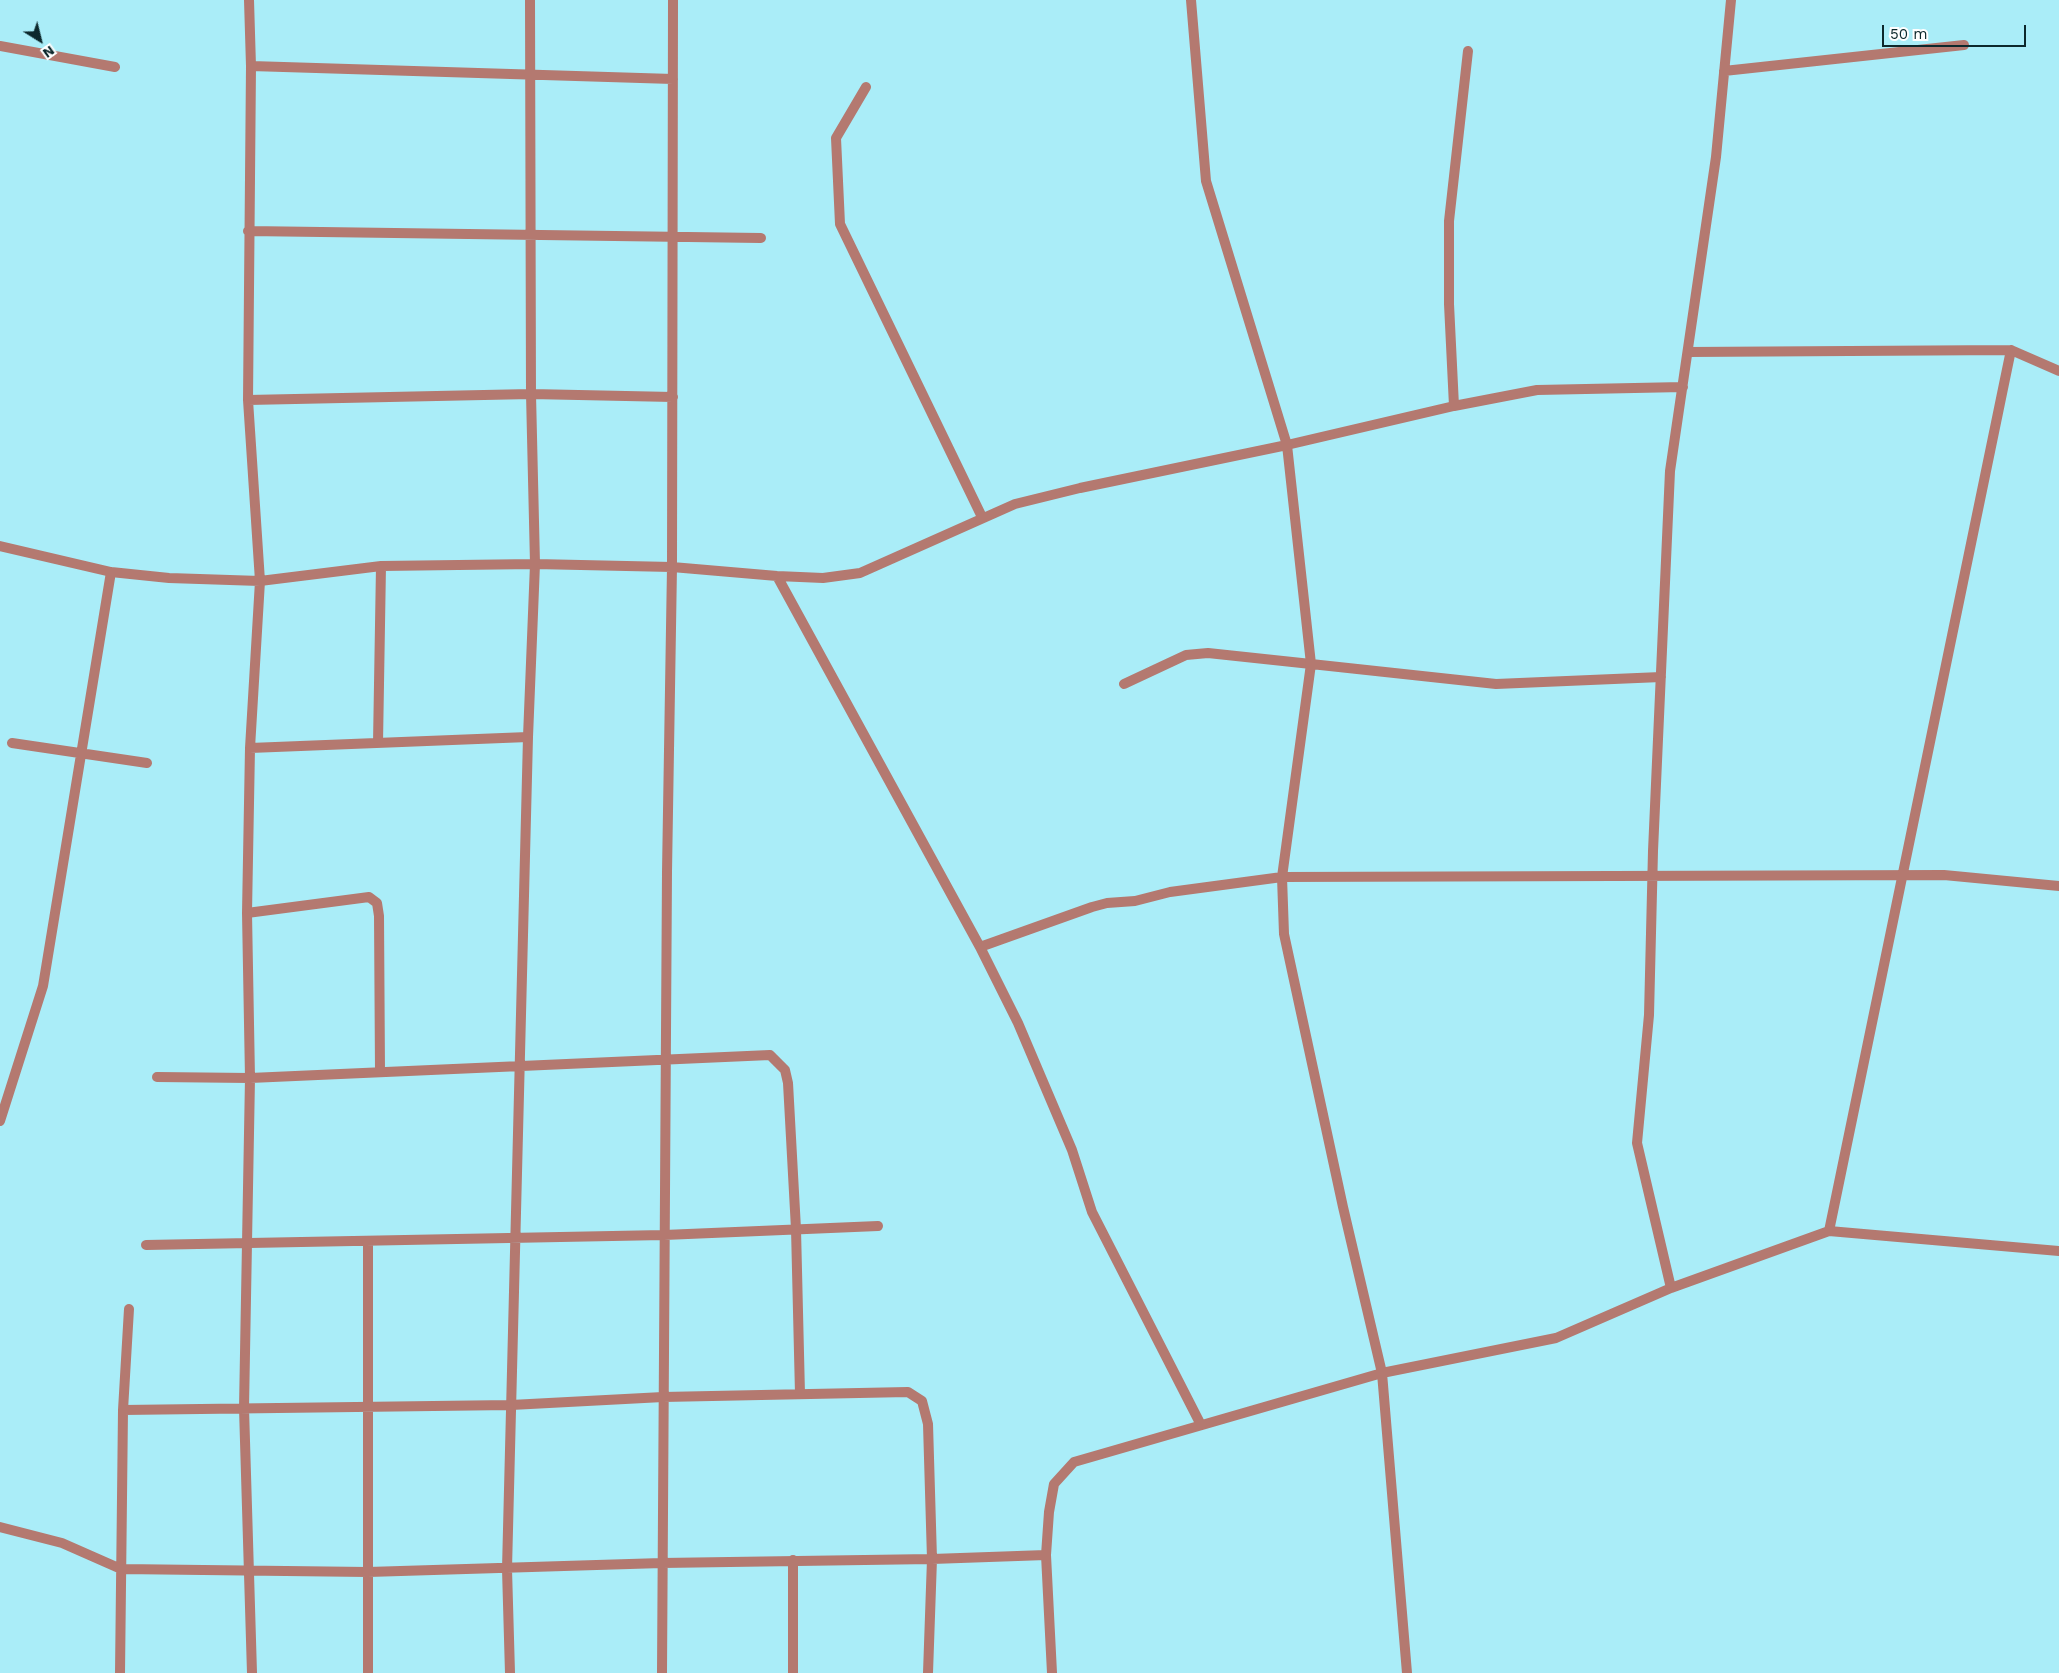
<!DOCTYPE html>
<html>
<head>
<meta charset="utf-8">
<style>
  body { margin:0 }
  #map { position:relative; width:2059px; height:1673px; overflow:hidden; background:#aaedf8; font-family:"Work Sans",sans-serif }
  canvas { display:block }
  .north { position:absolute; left:15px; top:15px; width:50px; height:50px; -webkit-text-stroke:4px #fff; paint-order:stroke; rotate:144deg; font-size:14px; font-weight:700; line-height:20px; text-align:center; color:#0c282c }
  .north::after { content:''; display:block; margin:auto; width:18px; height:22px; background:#0c282c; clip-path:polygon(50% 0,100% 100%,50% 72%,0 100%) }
  .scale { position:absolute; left:1882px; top:25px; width:144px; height:22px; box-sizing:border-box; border:2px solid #0c282c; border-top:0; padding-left:6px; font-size:15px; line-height:18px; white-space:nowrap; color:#0c282c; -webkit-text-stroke:4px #fff; paint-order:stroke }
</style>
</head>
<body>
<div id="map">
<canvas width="2059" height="1673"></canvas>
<div class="north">N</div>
<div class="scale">50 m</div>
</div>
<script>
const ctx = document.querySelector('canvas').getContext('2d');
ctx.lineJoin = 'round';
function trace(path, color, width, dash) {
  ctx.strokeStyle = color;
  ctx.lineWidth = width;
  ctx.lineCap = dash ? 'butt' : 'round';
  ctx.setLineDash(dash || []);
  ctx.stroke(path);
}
const service = new Path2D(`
  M0 46 115 67
  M1124 684 1186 655 1208 653 1311 664`);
const minor = new Path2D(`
  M249 0 251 66 248 400 260 581 250 748 247 913 250 1078 244 1408 252 1673
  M1191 0 1206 181 1287 445 1311 664 1282 877 1284 934 1343 1207 1382 1373 1407 1673
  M251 66 673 79
  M1724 71 1964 45
  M866 87 836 138 840 224 982 517
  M248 231 761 238
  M1688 352 2011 350 2059 371
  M248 400 531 394 673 397
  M1454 406 1449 304V221L1468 51
  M0 546 111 572 169 578 260 581 381 566 535 564 672 567 777 576 823 578 860 573 1015 504 1080 488 1287 445 1454 406 1537 390 1683 387
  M777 576 980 947 1018 1023 1072 1150 1092 1212 1201 1425
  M1311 664 1496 684 1661 677
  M12 743 147 763
  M378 743 381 566
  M250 748 528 737
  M247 913 369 897 377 903 379 916 380 1072
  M980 947 1092 907 1107 903 1135 901 1170 892 1282 877 1944 875 2059 886
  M157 1077 250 1078 770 1055 785 1070 788 1083 796 1229 800 1394
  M0 1121 43 986 111 572
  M1829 1231 2011 350
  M368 1241V1673
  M146 1245 664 1235 878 1226
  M1671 1288 1637 1143 1649 1015 1653 851 1670 471 1716 157 1731 0
  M123 1410 511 1405 663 1397 908 1392 922 1401 928 1424 932 1559 928 1673
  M0 1527 62 1543 121 1569 368 1572 662 1563 932 1559 1046 1555
  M793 1560V1673
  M120 1673 123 1410 129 1309
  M510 1673 507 1569 528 737 535 564 531 394 530 0
  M662 1673 667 872 672 567 673 0
  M1052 1673 1046 1555 1049 1512 1054 1484 1074 1462 1382 1373 1556 1338 1671 1288 1829 1231 2059 1251`);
trace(service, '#b47970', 10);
trace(minor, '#b47970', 10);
</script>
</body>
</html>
